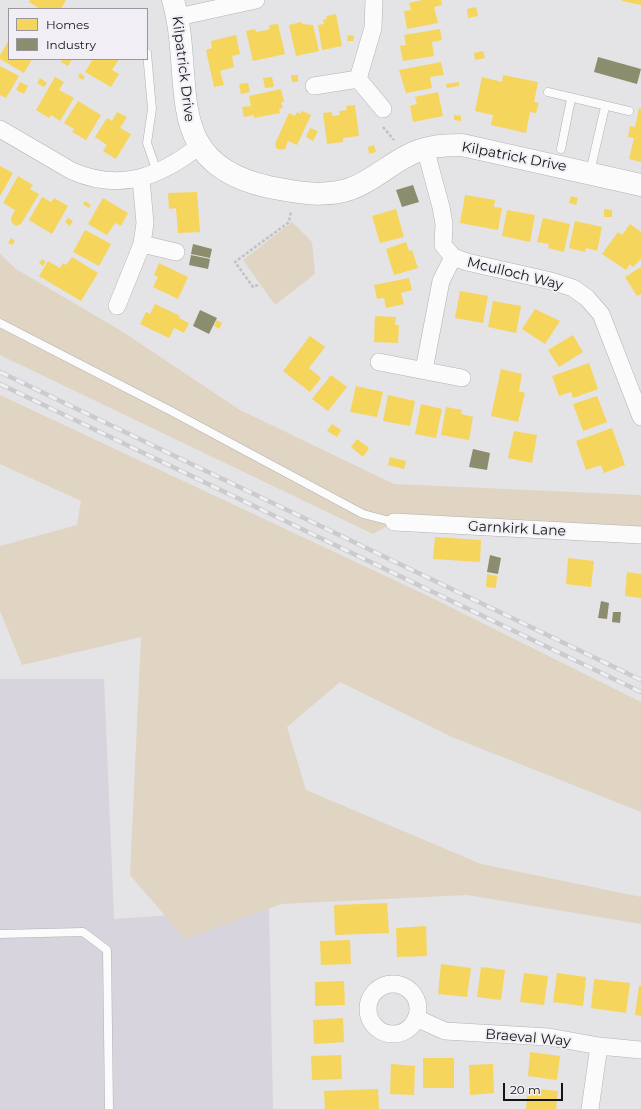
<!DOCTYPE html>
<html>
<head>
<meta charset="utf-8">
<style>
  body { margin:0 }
  #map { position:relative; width:641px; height:1109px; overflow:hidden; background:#e4e3e6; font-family:Montserrat,sans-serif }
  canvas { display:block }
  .legend { position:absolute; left:8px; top:8px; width:140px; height:52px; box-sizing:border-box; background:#f1eff5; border:1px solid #99979b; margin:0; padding:5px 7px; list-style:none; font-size:12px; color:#141315 }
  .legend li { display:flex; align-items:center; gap:8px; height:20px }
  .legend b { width:20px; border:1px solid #99979b }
  .scale { position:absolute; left:503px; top:1083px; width:60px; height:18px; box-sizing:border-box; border:2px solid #141315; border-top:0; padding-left:5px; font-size:12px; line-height:14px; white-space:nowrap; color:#141315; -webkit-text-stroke:3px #f1eff5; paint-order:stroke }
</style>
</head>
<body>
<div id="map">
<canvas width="641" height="1109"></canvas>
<ul class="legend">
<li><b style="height:11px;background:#f6d55c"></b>Homes</li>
<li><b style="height:11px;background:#8c8c6e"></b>Industry</li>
</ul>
<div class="scale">20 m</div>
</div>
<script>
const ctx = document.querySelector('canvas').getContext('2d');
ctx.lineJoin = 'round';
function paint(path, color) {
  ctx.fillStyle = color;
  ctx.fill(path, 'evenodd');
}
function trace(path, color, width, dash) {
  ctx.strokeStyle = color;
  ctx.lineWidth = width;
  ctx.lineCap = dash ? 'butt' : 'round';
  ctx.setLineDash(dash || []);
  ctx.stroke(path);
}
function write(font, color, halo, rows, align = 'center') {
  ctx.font = font + ' Montserrat,sans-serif';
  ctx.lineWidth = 4;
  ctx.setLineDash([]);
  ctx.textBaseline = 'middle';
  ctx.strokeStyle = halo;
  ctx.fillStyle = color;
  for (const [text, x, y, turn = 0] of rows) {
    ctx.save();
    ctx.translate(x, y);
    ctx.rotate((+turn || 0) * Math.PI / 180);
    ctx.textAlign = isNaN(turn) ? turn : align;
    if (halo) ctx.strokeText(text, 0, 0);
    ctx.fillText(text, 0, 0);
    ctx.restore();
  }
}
const built = new Path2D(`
  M0 679H104L114 919 269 908 273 1109H0Z`);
const green = new Path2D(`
  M292 222 312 242 315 274 275 305 243 260Z
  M0 254 16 269 123 332 240 410 394 484 641 495V530L391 524 373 534 0 355Z
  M0 395 426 595 641 702V812L452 737 340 682 287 727 306 790 481 864 641 897V924L467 895 281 904 185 939 130 875 141 637 22 665 0 611V546L77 525 81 501 0 464Z`);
const homes = new Path2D(`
  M30 0H66L61 9H40L29 2Z
  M422 0H441L442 5 434 7 438 23 407 29 404 11 411 10 409 3Z
  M622 0H641V5L622 1Z
  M476 7 478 16 468 18 467 9Z
  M336 14 342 46 322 50 318 25 324 24 323 20 327 19 326 16Z
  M301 22 302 24 313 25 319 51 296 56 289 25Z
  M278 24 285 54 253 61 246 31 255 29 256 32 262 31 270 29 269 25Z
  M440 29 442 40 432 42 434 56 403 61 400 46 406 45 404 35Z
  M236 35 240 54 232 56 234 67 220 71 224 85 214 87 206 50 212 48 211 41Z
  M348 35 354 36 353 41H347Z
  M9 40V59H32L24 73 0 59V55Z
  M483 51 485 58 475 60 474 53Z
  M63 59H72L68 66 61 62Z
  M93 59H119L112 70 119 74 111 87 85 72Z
  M441 62 444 75 430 77 432 88 406 93 399 70Z
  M0 66 19 76 6 98 0 95Z
  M80 73 85 77 83 80 78 77Z
  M291 75H298V82H292Z
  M503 75 538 82 534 102 539 103 536 113 530 112 526 133 491 125 493 115 475 111 482 77 502 82Z
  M55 77 64 82 59 90 74 98 60 121 51 115 49 118 36 110Z
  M272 77 274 87 265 88 263 78Z
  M40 78 47 83 44 87 37 83Z
  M20 82 28 86 24 94 16 90Z
  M459 82V86L447 88 446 84Z
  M248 83 250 92 241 94 239 84Z
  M281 89 284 102H281L283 108 279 109 280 113 254 118V115L244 117 242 107 251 106 249 96Z
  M438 92 443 116 413 122 410 106 417 104 415 97Z
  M78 101 101 115 86 140 72 132 74 129 64 123Z
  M355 105 359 136 343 138V142L327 144 323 113 332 112V116L340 115 339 111 347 110 346 106Z
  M639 108 641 109V162L629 159 634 138 628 137 630 126 635 127Z
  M302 111 311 115 297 145 288 141 285 149 281 150 276 148 275 144 289 113 295 116 297 112 300 114Z
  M117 112 127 117 120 128 131 134 116 159 103 151 107 145 95 137 107 118 112 121Z
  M454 115 461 116V121L454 120Z
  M310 128 318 131 313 141 306 137Z
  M374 145 376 152 369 154 368 147Z
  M0 166 13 173 0 196Z
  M18 176 33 185 30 189 39 194 21 224 16 226 12 223 11 218 15 210 3 203Z
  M197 192 200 232 178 233 176 208 169 209 168 193Z
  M465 195 495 200 494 207 502 208 498 230 460 223Z
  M571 196 578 198 576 205 569 203Z
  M42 197 51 202 54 198 68 206 52 234 29 220Z
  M103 198 128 213 121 226 115 223 107 235 88 224Z
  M85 201 91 205 89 208 83 204Z
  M396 209 404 237 380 243 372 216Z
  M604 209 612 210V217H604Z
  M507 210 535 215 530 242 502 236Z
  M68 218 73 221 70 226 65 222Z
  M543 218 570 224 564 252 548 248 549 244 537 242Z
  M575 221 602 227 597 251 586 248 585 252 569 248Z
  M630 224 641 232V259L633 267 630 264 626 270 602 254 618 232 622 235Z
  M85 230 111 244 99 266 73 252Z
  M11 238 15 241 12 245 8 243Z
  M406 242 409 251 412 250 418 268 394 275 386 249Z
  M72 257 98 273 81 301 39 276 48 261 60 268 63 263 66 265Z
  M42 259 46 262 43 266 39 263Z
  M159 263 188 277 178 299 153 287 158 277 154 275Z
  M641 267V294L637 296 625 277Z
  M409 278 412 290 401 293 404 304 386 308 384 298 377 299 374 285Z
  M460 291 488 296 483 323 455 318Z
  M493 301 521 306 516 333 488 327Z
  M155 304 180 316 179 318 189 323 184 333 174 328 169 338 140 324 146 312 150 314Z
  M535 309 560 321 545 344 522 329Z
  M375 316 396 317 395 325H399L398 343 374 342Z
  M217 320 222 323 219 329 214 326Z
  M573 335 583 352 559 367 548 350Z
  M310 336 325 347 309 368 321 378 310 392 283 371Z
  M589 363 598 389 573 398 571 392 559 396 552 376Z
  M501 369 522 374 519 391 525 393 518 422 491 416Z
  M331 375 347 387 328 411 312 399Z
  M356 386 383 392 377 417 350 412Z
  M388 395 415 401 410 426 383 421Z
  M597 396 607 422 583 431 573 404Z
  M421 404 442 409 436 438 415 434Z
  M446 407 462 410 461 414 473 417 469 440 441 435Z
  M332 424 341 430 337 437 327 431Z
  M612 428 625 465 604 473 601 465 586 470 576 441Z
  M514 431 537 435 532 463 508 458Z
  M357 439 369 448 363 457 351 447Z
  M390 457 406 461 404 469 388 465Z
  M435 537 481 540 480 562 433 559Z
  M568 558 594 561 591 587 566 584Z
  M627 572 641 574V598L625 596Z
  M487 574 497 576 496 588 486 587Z
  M387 903 389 933 335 935 334 905Z
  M426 926 427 956 397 957 396 928Z
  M350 940 351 964 321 965 320 941Z
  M441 964 471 968 467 997 438 994Z
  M481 967 505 970 501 1000 477 997Z
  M524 973 548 976 544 1005 520 1002Z
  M557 973 586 977 583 1006 553 1002Z
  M594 979 630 983 626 1013 591 1008Z
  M344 981 345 1005 315 1006V982Z
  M639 986H641V1016L635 1015Z
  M343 1018 344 1042 314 1044 313 1020Z
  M530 1052 560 1056 557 1080 528 1076Z
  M341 1055 342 1079 312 1080 311 1056Z
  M423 1058H454V1088H423Z
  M391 1064 415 1066 414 1095 390 1094Z
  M493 1064 494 1093 470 1095 469 1065Z
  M528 1088 558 1091 556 1109H526Z
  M378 1089 379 1109H325L324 1091Z`);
const industry = new Path2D(`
  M598 57 641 69 637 84 594 72Z
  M413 185 419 202 402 207 396 190Z
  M193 244 212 249 210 258 191 254Z
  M191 255 210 259 208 269 189 265Z
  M200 310 217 318 209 334 193 326Z
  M473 449 490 453 487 470 469 467Z
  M490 555 501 558 498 574 487 572Z
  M601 601 609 603 607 619 598 618Z
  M613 612H621L620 623 612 622Z`);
const path = new Path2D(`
  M383 127 394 140
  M258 285 253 287 235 262 289 222 291 211`);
const lane = new Path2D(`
  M147 53 152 109 147 143 157 172
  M548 92 629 111
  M561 149 571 99
  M590 172 605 107
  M0 323 171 411 363 514 394 522
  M0 934 83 932 107 950 109 1109`);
const street = new Path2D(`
  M374 0 373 28 358 79 383 109
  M178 17 256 0
  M314 86 358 79
  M0 129 72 171C120 192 160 177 199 146
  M142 244 176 252
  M453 257 467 262 551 281 573 288 587 298 601 314 641 417
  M117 306 142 244 145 223 141 179
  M379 362 462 378
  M424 370 441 281 453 257 443 245 444 224 441 207 425 148
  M394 522 641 535
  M368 1009a25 25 0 1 1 50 0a25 25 0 1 1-50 0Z
  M416 1018 445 1031 549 1037 599 1046 641 1050
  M590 1109 599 1046`);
const secondary = new Path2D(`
  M173 0C196 80 158 163 269 187 296 192 323 198 350 189 371 182 387 166 407 156 425 146 443 145 462 145L641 185`);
const rail = new Path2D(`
  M0 372 641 680
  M0 384 641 692`);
const streetNames = [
  ["Kilpatrick Drive",183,69,83],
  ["Kilpatrick Drive",514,157,11],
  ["Mculloch Way",515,274,14],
  ["Garnkirk Lane",517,529,3],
  ["Braeval Way",528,1038,5]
];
paint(built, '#d8d4dd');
paint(green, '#e0d4c3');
paint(homes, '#f6d55c');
paint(industry, '#8c8c6e');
trace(lane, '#b2b1b3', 9);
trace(street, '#b2b1b3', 18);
trace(secondary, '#b2b1b3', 23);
trace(path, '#c1c1c2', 2.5, [3, 2]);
trace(lane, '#fbfbfb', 8);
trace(street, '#fbfbfb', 17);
trace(secondary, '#fbfbfb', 22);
trace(rail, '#cbcbcc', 4.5);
trace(rail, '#f1eff5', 3, [9]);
write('14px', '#141315', '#f1eff5', streetNames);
</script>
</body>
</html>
